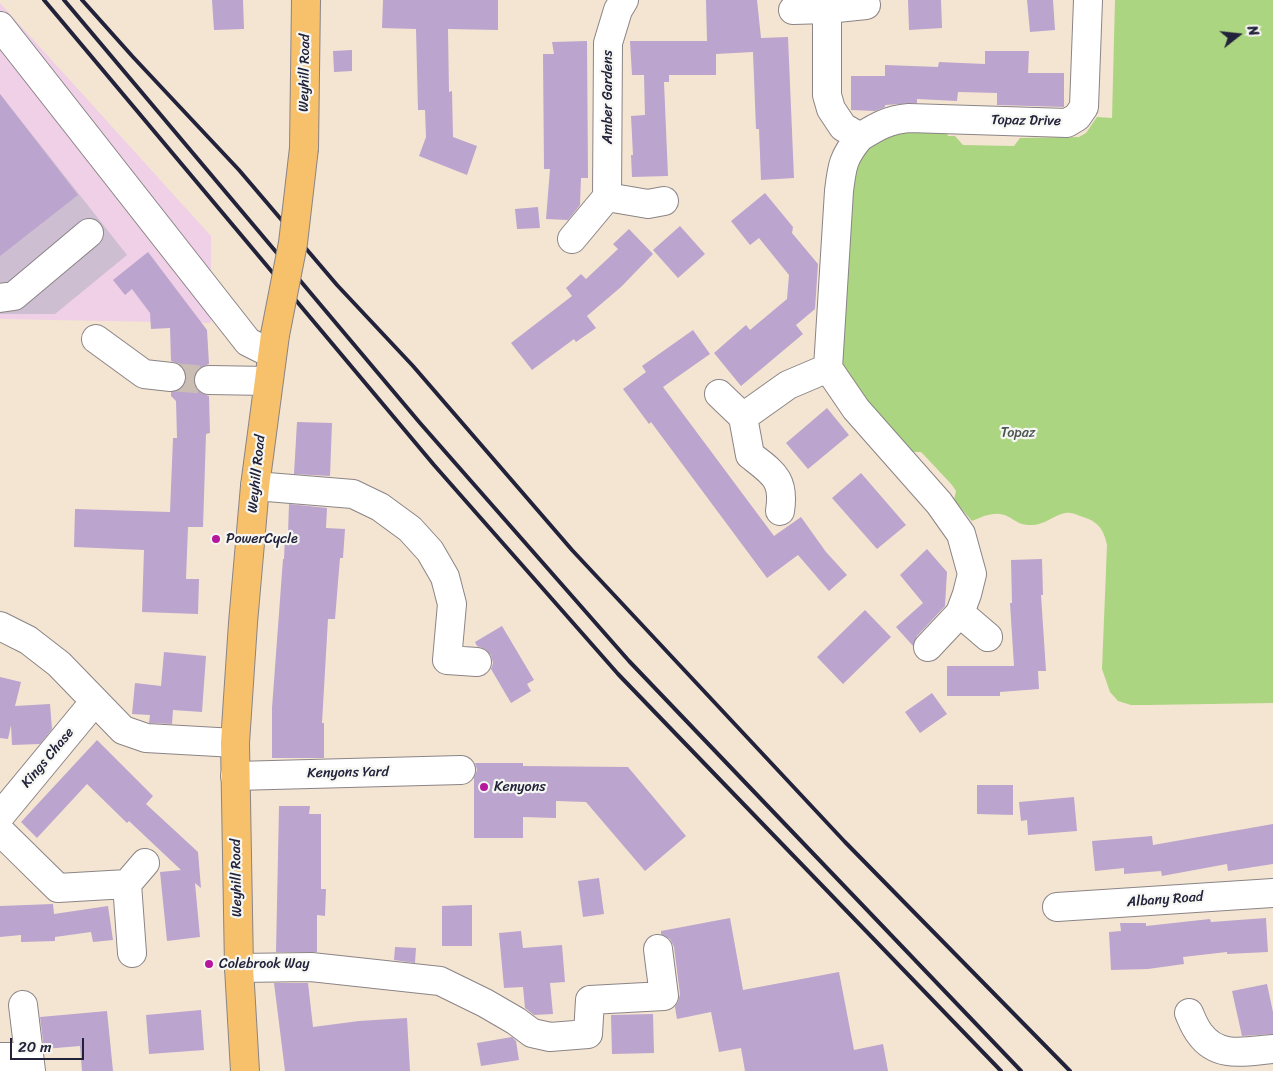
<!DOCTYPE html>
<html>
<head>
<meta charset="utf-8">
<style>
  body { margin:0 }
  #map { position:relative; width:1273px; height:1071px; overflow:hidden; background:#f4e5d2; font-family:Sriracha,sans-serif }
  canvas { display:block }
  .north { position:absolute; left:1213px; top:10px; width:50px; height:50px; -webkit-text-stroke:4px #f6f6f2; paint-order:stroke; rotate:74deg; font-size:14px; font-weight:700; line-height:20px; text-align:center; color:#22223b }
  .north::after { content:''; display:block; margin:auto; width:18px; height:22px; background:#22223b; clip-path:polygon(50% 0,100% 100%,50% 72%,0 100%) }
  .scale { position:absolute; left:10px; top:1038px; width:74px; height:22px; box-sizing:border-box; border:2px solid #22223b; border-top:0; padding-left:6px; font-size:15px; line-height:18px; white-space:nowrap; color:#22223b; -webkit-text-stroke:4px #f6f6f2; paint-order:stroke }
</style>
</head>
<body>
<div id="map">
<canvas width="1273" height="1071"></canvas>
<div class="north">N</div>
<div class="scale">20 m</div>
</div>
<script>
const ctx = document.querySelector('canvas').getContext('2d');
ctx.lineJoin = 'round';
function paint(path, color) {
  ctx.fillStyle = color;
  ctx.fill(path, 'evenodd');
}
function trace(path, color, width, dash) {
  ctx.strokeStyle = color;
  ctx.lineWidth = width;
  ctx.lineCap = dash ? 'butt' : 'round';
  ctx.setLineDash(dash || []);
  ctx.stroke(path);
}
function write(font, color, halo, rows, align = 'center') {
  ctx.font = font + ' Sriracha,sans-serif';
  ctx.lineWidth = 4.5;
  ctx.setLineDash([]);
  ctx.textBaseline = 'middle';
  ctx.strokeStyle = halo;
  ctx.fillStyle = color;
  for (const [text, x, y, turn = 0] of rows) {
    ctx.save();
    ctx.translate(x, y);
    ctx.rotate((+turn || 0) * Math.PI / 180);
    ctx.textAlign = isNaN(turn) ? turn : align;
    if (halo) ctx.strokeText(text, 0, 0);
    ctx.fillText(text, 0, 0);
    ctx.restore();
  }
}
const built = new Path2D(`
  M0 3 211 236V323L0 319Z`);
const industrial = new Path2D(`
  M0 94 127 255 55 314H0Z`);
const green = new Path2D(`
  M1115 0H1273V703L1147 705H1131L1118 701 1110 692 1102 669 1107 545C1103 527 1097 521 1080 516 1076 514 1070 512 1065 513 1052 516 1044 526 1029 525 1020 525 1016 521 1009 517 996 510 984 516 972 521L954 500 956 491 952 485 924 455 921 452H912L859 401 841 364 853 163 884 132 946 130 948 136H955L963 145 1014 146 1020 138 1079 137 1086 133 1097 117 1112 118Z`);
const building = new Path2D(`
  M212 0H243L244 29 214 30Z
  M383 0H498V30L448 29 449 92 452 91 453 137 477 146 467 175 419 156 426 137 425 110H418L416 29 382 28Z
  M706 0H757L761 38 788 37 794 178 761 180 759 129H756L753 52 716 54V75H669V82H664L668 176 632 177 631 155H633L631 116 645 115 644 75H632L630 41H707Z
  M908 0H941L942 28 909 30Z
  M1027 0H1053L1055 30 1030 32Z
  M587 41 588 178H581L580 205 568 220 546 219 550 169H544L543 54H554L552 42Z
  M352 50V71L334 72 333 51Z
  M985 51H1029L1028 73H1064V107L997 105V93L958 92 957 101 917 99V103L885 105V107L875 111 851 110V76H885V65L938 67 939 62 985 64Z
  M0 94 78 195 0 256Z
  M765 193 793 227 792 233 818 264 815 309 796 325 803 334 741 386 714 353 746 325 750 330 787 299 789 275 759 238 750 245 731 221Z
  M538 207 540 228 517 229 515 209Z
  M680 226 705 254 678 278 653 250Z
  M629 229 653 254 621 287 587 316 596 328 576 342 574 339 532 370 511 343 572 296 566 288 581 274 586 279 618 249 613 244Z
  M148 252 207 330 209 364 201 367 196 372 193 379 195 387 201 393 209 396 210 433 206 434 203 527H188L186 579H199L198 614 142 612 144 550 74 547 75 509 170 512 173 438H177L176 401 171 396V392L178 391 184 386 187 378 185 371 180 364 171 361 170 328 151 329 150 313 132 289 125 295 113 280Z
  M693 330 710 354 663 387 774 536 801 517 826 552 847 575 829 591 798 555 767 578 651 422 649 424 623 389 646 372 642 366Z
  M827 408 849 435 808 469 786 443Z
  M297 422 332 423 330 476 294 474Z
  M861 473 906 525 877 549 832 498Z
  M289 504 327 508 326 528 345 529 343 558H340L335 619H328L322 723H324V758H272V708L283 559H284L285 534H288Z
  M927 549 947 572 945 606 917 636 913 646 896 627 923 603 900 575Z
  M1042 559 1043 595H1041L1046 671H1038L1039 689 1000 692V696H947V666H1014L1010 603H1012L1011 560Z
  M865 610 891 637 843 684 817 657Z
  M502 626 534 680 527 684 531 691 511 703 491 669 493 663 491 655 485 649 477 646 475 642Z
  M164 652 206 656 202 712 173 710 172 724 149 723 150 715 132 714 135 683 161 686Z
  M0 677 21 682 15 706 50 704 52 729 40 744 12 745 11 725 8 739 0 738Z
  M932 693 947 714 920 733 905 712Z
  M97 740 153 796 146 804 198 852 201 888 195 883 200 937 167 941 160 872 181 870 129 821 127 823 87 784 37 838 21 822Z
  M475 763H523V766L628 767 686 836 645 871 586 802 556 801V818L523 817V838H474V778L477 770Z
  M977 785H1013V815L977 814Z
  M1074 797 1077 831 1028 835 1027 820 1021 821 1019 802Z
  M279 806H310L309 814H321V889H326L325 916 317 915V952H276Z
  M1273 824V864L1228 871 1227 864 1162 876 1161 871 1124 874V868L1095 871 1092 841 1152 836 1153 845Z
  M599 878 604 914 583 917 578 881Z
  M53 904 54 914 108 906 113 940 93 942 91 932 55 937V941L21 942V935L0 937V906Z
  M472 905V946H442V906Z
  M730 918 743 990 839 972 854 1050 883 1044 888 1071H745L741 1048 719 1052 711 1012 677 1019 675 1007 678 1002 680 994 674 947 670 939 661 934V931Z
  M1266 918 1268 952 1227 954V952L1183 957 1184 964 1148 969 1111 970 1109 932 1121 931 1120 923H1146V926L1210 919 1211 922Z
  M521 931 523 948 562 945 565 982 550 983 553 1014 534 1015 525 1008 523 987 504 988 499 933Z
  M395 947 416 948 415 963 394 960Z
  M274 983H308L313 1027 359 1021 407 1018 410 1071H285Z
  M1267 984 1273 1012V1034L1242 1036 1232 991Z
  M201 1010 204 1050 149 1054 146 1015Z
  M107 1011 113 1071H82L80 1046 44 1049 40 1017Z
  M653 1014 654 1053 612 1054 611 1015Z
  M512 1037 516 1041 519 1060 481 1066 477 1043Z`);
const minorTunnel = new Path2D(`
  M171 377 209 380`);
const minor = new Path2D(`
  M624 0 618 10 608 43 607 197 648 204 664 201
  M866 5 827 9V95L831 109 843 127 860 137C843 157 842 166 839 191L828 368 856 409 939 503 961 534 972 574 967 594 960 613 928 647
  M793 10 827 9
  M0 26 248 342 272 354
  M860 137C878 126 888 120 909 118L1067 123 1077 117 1084 107 1088 0
  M572 239 607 197
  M0 298 14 296 89 233
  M96 339 144 374 171 377
  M209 380 268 381
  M719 394 743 417 788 385 828 368
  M743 417 750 455C773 473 785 479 780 511
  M255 486 353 494 380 507 410 529 430 551 445 577 452 604 447 660 477 662
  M960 613 988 637
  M0 626 28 640 59 664 123 730 146 738 235 743
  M235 776 461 770
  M0 816 95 701
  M0 831 58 888 127 884 132 953
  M127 884 145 863
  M1057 907 1273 893
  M239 968 311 967 440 981 485 1003 516 1021 532 1033 550 1037 588 1034 590 1000 664 996 658 949
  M23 1005 31 1071
  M1189 1013C1192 1020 1195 1028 1200 1034 1218 1059 1246 1051 1273 1049
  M0 1057H29`);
const major = new Path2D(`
  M304 148 306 0
  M245 1071 239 968 235 743 243 623 255 486 275 335`);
const rail = new Path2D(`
  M44 0 434 465 618 674 1001 1071
  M64 0 420 423 629 661 1021 1071
  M82 0 133 57 239 170 337 285 413 366 572 550 845 842 1070 1071`);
const majorBridge = new Path2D(`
  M275 335 293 243 304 148`);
const markers = [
  [216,539,5,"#b5179e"],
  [484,787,5,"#b5179e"],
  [209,964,5,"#b5179e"]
];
const streetNames = [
  ["Weyhill Road",305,73,-89],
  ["Amber Gardens",608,97,-90],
  ["Topaz Drive",1026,121,1],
  ["Weyhill Road",257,474,-84],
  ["Kings Chase",48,758,-50],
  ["Kenyons Yard",348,773,-1],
  ["Weyhill Road",237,878,-91],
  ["Albany Road",1165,900,-4]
];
const parkNames = [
  ["Topaz",1018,433]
];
const poiNames = [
  ["PowerCycle",226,539],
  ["Kenyons",494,787],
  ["Colebrook Way",219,964]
];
paint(built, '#efd0e6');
paint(industrial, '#cdbed2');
paint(green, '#acd581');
paint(building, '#bba4cd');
trace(minorTunnel, '#cabeb4', 28, [28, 14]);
trace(minor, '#8b8486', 30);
trace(major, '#8b8486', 30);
trace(minor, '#fff', 28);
trace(major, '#f7c06b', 28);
trace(rail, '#22223b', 4);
trace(majorBridge, '#8b8486', 30, []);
trace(majorBridge, '#f7c06b', 28);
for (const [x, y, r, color] of markers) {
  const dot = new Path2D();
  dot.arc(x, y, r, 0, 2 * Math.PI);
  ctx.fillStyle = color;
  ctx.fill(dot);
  trace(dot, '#f6f6f2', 2);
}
write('14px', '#22223b', '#f6f6f2', streetNames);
write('14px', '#4b5850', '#f6f6f2', parkNames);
write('14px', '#22223b', '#f6f6f2', poiNames, 'left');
</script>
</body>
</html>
